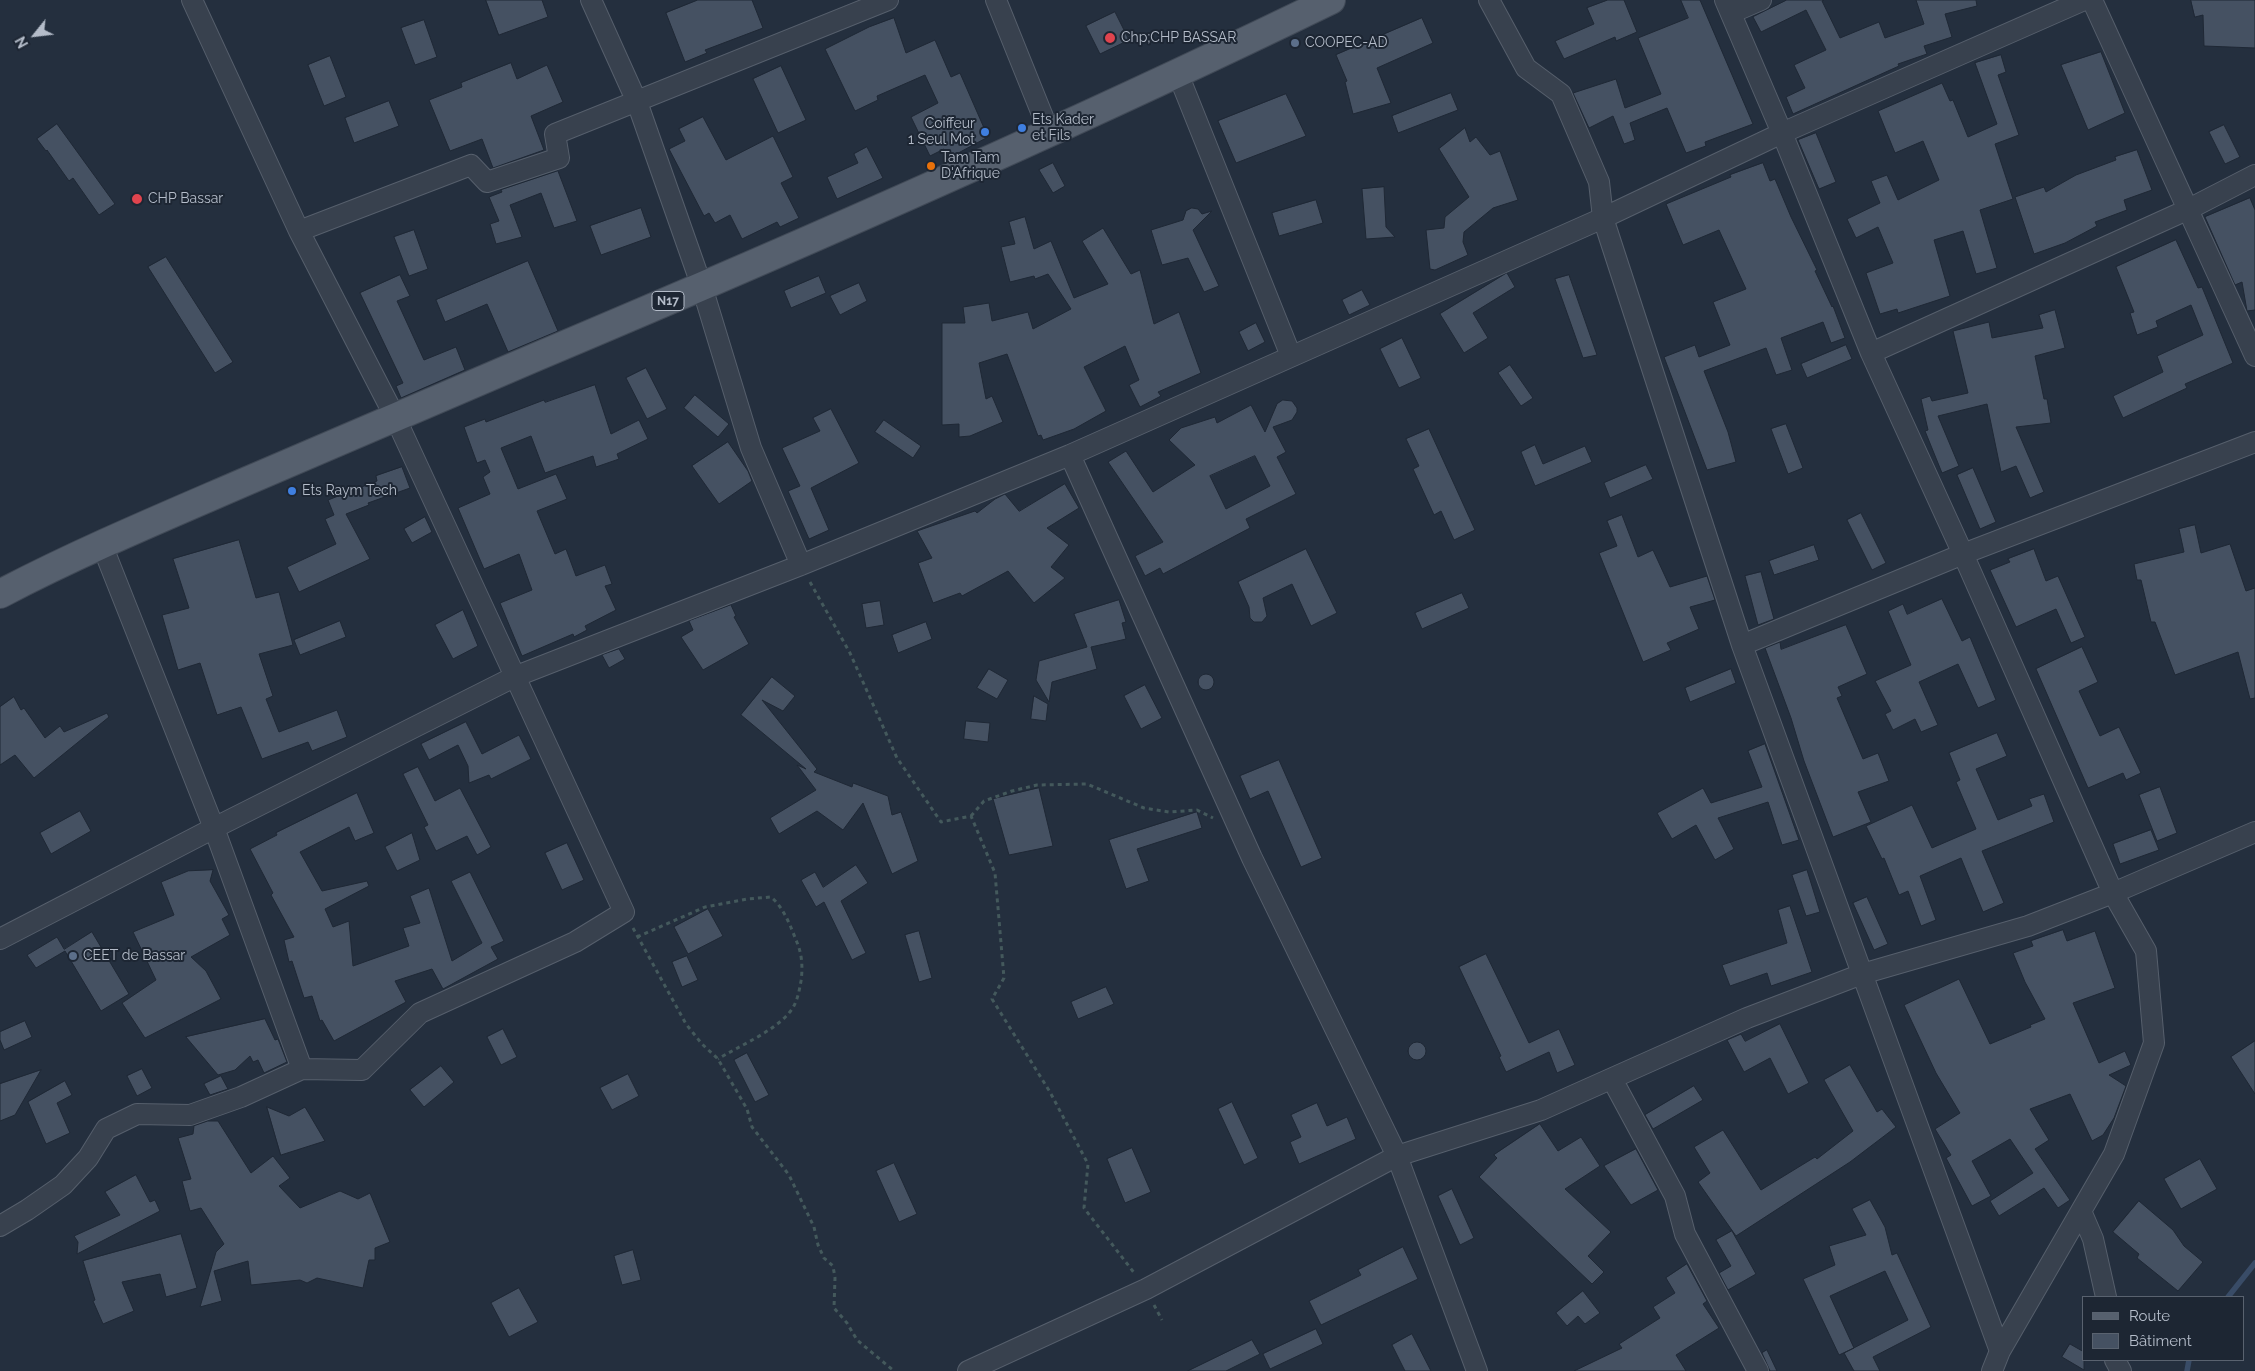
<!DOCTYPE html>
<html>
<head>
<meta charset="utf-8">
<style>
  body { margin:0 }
  #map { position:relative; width:2255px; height:1371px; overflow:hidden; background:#242f3e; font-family:Raleway,sans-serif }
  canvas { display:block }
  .legend { position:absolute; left:2082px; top:1296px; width:162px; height:65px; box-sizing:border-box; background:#1d2633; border:1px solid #59626f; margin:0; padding:6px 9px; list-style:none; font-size:15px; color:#b4bcc9 }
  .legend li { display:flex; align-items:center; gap:10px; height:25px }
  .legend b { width:25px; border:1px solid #59626f }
  .north { position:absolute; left:10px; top:10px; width:50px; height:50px; -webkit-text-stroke:4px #1d2633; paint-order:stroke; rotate:241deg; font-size:14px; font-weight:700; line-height:20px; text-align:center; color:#b4bcc9 }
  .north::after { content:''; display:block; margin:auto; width:18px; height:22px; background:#b4bcc9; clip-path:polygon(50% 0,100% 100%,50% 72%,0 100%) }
</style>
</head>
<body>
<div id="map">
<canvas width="2255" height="1371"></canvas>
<ul class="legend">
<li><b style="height:6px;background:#56606e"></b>Route</li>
<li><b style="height:14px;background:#455162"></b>Bâtiment</li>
</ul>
<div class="north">N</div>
</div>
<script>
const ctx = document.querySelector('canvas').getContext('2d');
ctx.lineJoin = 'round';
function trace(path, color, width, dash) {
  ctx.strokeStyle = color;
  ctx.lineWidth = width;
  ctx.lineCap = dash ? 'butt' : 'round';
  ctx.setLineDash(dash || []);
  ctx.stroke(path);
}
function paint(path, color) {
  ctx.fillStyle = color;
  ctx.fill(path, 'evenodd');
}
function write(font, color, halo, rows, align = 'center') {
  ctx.font = font + ' Raleway,sans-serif';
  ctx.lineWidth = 4;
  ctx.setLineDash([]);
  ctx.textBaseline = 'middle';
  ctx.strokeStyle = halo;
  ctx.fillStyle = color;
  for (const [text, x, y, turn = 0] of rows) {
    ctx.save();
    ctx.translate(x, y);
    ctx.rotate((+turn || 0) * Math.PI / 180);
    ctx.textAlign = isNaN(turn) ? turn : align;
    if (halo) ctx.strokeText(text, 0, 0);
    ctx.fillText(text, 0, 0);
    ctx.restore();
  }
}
const stream = new Path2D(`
  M2228 1297 2255 1263
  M2187 1371 2189 1360`);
const building = new Path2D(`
  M486 0H542L548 17 499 35Z
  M698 0H752L763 28 705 50 707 53 685 62 666 13Z
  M1608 0H1624L1637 32 1616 41 1615 37 1564 59 1555 41 1594 24 1587 8Z
  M1681 0H1700L1753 124 1705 142 1706 146 1686 153 1667 108 1630 123 1635 140 1624 144 1613 116 1589 128 1573 93 1616 79 1625 108 1661 94 1638 38 1688 18Z
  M1787 0H1824L1822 1 1840 38 1879 22 1885 38 1924 24 1916 0H1976L1977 6 1945 14 1952 37 1924 46 1927 54 1898 64 1899 66 1793 114 1786 97 1805 88 1794 65 1826 50 1806 10 1761 32 1753 17Z
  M2191 0H2255V48L2204 46 2203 15 2195 17Z
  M1115 12 1129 40 1100 54 1086 26Z
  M894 18 906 53 935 40 951 77 960 73 988 137 949 158 944 149 930 156 911 117 938 103 925 75 877 96 878 100 855 111 825 49 869 27Z
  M1422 18 1433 43 1377 68 1391 103 1353 114 1345 82 1347 81 1336 55Z
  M424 20 437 57 415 65 401 28Z
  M2101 52 2125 113 2088 130 2061 65Z
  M2001 55 2006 72 1998 75 2019 135 1995 144 2013 199 1980 210 1997 268 1976 274 1963 231 1934 240 1950 296 1898 313 1897 309 1880 314 1866 273 1893 263 1878 227 1856 238 1847 219 1880 203 1871 181 1887 175 1898 200 1939 180 1923 141 1895 153 1878 111 1942 83 1950 101 1953 100 1968 137 1997 124 1975 63Z
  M330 56 346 97 324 106 308 65Z
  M511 63 517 79 547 65 563 102 531 116 544 150 493 168 482 139 450 151 429 100 462 87 461 83Z
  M781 66 806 120 778 133 753 79Z
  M1451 93 1458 110 1398 133 1392 116Z
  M1286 94 1306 136 1236 163 1218 121Z
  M389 101 399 126 354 143 345 118Z
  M703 117 726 160 773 136 793 177 781 183 799 218 780 227 777 222 742 239 730 215 715 223 709 213 704 216 669 149 685 141 679 129Z
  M57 124 115 204 99 215 73 178 69 181 47 150 46 151 37 139Z
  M2224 125 2240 157 2225 164 2209 132Z
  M1465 128 1470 142 1476 137 1490 155 1500 151 1518 200 1493 208 1464 232 1463 242 1468 255 1435 270 1430 269 1426 230 1444 228 1445 217 1469 197 1439 149Z
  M1816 133 1836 182 1819 189 1798 140Z
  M867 147 883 178 837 199 827 177 858 163 854 154Z
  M2137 150 2152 190 2124 200 2127 210 2095 222 2097 226 2065 243 2034 254 2015 197 2044 187 2046 192 2076 175 2116 160 2115 157Z
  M1053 163 1065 186 1053 193 1039 170Z
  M1763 163 1770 181 1775 179 1791 217 1817 270 1815 271 1832 307 1833 306 1845 338 1831 343 1823 322 1781 338 1792 370 1776 375 1766 348 1704 371 1728 432 1736 462 1707 470 1664 357 1695 345 1699 357 1730 345 1713 302 1746 289 1719 230 1683 245 1666 204 1731 177 1730 175Z
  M558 171 577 221 554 228 541 193 510 205 522 237 496 244 490 224 499 221 489 197 502 192 501 190Z
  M1384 187 1386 227 1395 237 1366 239 1362 189Z
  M2250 198 2255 210V310L2247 311 2242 282 2235 285 2205 217Z
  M1316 200 1323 223 1279 236 1272 213Z
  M641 208 651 237 601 255 590 226Z
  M1192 208 1198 209 1202 214 1212 211 1193 230 1219 286 1204 292 1188 258 1162 265 1151 230 1183 220 1186 211Z
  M1025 217 1034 249 1051 241 1074 298 1108 284 1082 241 1103 228 1131 274 1140 270 1154 324 1179 312 1201 373 1158 392 1161 396 1140 407 1129 385 1139 380 1125 346 1084 367 1106 411 1074 429 1043 440 1041 435 1038 436 1007 354 979 363 986 399 992 396 1003 422 970 436 959 437V424L942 425V323H965L963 307 989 303 992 321 1028 312 1033 329 1071 309 1048 274 1035 279 1034 276 1010 282 1001 247 1015 244 1009 222Z
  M414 230 428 269 409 276 394 237Z
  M2176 240 2198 288 2202 287 2233 363 2185 384 2187 388 2123 418 2113 396 2163 372 2157 356 2203 335 2191 305 2156 321 2158 327 2137 335 2130 313 2134 312 2116 267Z
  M166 257 233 362 215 373 148 267Z
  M528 261 558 331 508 352 487 304 445 322 436 300Z
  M1507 273 1515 287 1473 313 1488 338 1464 353 1440 314Z
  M400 275 410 296 397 301 424 360 456 347 465 370 401 398 396 386 403 383 360 293Z
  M1569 275 1597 355 1583 358 1555 279Z
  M819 276 826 293 791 308 784 291Z
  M859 283 867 301 840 315 830 296Z
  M1362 290 1370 305 1349 315 1342 300Z
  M2055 310 2065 348 2035 356 2044 399H2047L2051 423 2016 427 2044 492 2030 498 2016 466 2001 472 1987 404 1938 416 1959 466 1942 473 1925 431 1928 430 1921 399 1930 396 1932 401 1968 393 1953 331 1989 322 1992 338 2043 328 2039 315Z
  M1256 323 1265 342 1248 351 1239 332Z
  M1402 338 1421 378 1399 388 1380 349Z
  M1846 345 1852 359 1807 378 1801 364Z
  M1510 365 1533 398 1521 406 1498 373Z
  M646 368 667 409 647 419 626 378Z
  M595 385 611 434 639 420 648 439 617 454 619 459 596 467 593 456 545 473 531 436 501 448 518 489 556 474 567 499 537 511 555 554 566 549 576 576 605 565 612 584 605 586 616 610 585 626 587 630 574 637 573 634 522 656 500 603 532 590 519 554 484 569 458 508 490 494 483 477 490 472 485 460 477 463 464 427 485 419 486 422 544 400 545 402Z
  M695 395 729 424 718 437 684 408Z
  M1283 400 1292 401 1297 408V412L1292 420 1273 427 1286 452 1277 457 1296 494 1246 519 1250 528 1163 574 1160 568 1145 576 1135 556 1163 542 1108 462 1126 451 1153 492 1195 465 1169 440 1181 428 1215 417 1217 423 1251 405 1265 432 1277 404ZM1255 456 1270 486 1226 509 1210 476Z
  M831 409 859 463 811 488 829 530 809 539 788 491 800 486 782 448 820 431 813 418Z
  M884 420 921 446 913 458 875 432Z
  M1786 424 1803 468 1788 474 1771 429Z
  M1429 429 1475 530 1454 540 1441 511 1434 515 1413 469 1419 466 1406 439Z
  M728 442 748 471 752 481 719 504 692 466Z
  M1535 445 1543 464 1585 446 1592 462 1535 486 1521 452Z
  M1646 465 1653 479 1610 498 1604 483Z
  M402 467 410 488 368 503 369 505 346 514 370 559 299 592 287 567 336 544 325 519 334 515 328 500 377 481 376 476Z
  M1973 468 1996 522 1980 529 1957 475Z
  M1065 484 1079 508 1047 528 1069 545 1051 567 1065 578 1034 603 1008 571 962 596 960 593 933 603 918 563 932 558 917 531 975 511 977 513 995 499 1005 494 1019 511Z
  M1861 513 1886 563 1872 570 1847 520Z
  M1622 515 1638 557 1653 550 1670 587 1707 576 1715 600 1690 607 1699 629 1667 643 1671 650 1643 662 1599 553 1617 546 1607 521Z
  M425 517 432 532 412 543 404 529Z
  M2195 525 2201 553 2230 544 2246 591 2255 588V698L2250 699 2238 652 2175 675 2155 622H2151L2141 580H2137L2134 564 2184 552 2179 529Z
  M239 540 256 598 279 592 293 645 259 654 273 696 266 699 279 732 337 710 347 737 312 751 308 742 262 759 241 707 217 715 200 663 178 670 162 615 189 608 173 559Z
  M1814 545 1819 560 1774 575 1769 561Z
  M1306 549 1337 613 1311 626 1292 584 1263 598 1267 616 1262 622H1254L1250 618 1249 607 1238 582Z
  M2034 549 2046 581 2058 576 2085 637 2071 643 2056 609 2016 627 1990 570 2010 562 2008 559Z
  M1761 572 1774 619 1758 625 1745 576Z
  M1462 593 1469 608 1422 629 1415 613Z
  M1942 599 1962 641 1970 637 1996 700 1978 708 1958 664 1919 682 1938 725 1921 732 1915 719 1893 730 1885 714 1891 711 1875 681 1911 665 1888 611 1903 604 1907 614Z
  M1119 600 1126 622 1122 623 1126 639 1091 647 1097 669 1052 682 1049 702 1036 680 1039 661 1087 647 1074 614Z
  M880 601 884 625 866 628 862 604Z
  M731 605 736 616 734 617 749 644 703 670 681 637 693 630 689 621Z
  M463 610 478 646 453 659 435 625Z
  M340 621 346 637 300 655 294 640Z
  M926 622 932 639 898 653 892 635Z
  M1846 625 1867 674 1838 687 1842 696 1837 698 1863 759 1878 753 1889 781 1858 792 1871 822 1833 837 1804 761 1791 718 1765 648 1780 642 1781 649Z
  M2082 647 2098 682 2079 691 2100 736 2119 727 2141 773 2126 780 2123 773 2088 788 2036 669Z
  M619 649 625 659 609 668 602 655Z
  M989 669 1008 680 997 699 977 688Z
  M1731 669 1736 683 1690 702 1685 688Z
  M1198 682a8 8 0 1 1 16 0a8 8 0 1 1-16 0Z
  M772 677 795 696 783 711 762 700 817 769 814 772 852 787 853 783 888 796 892 815 901 812 918 861 892 874 863 803 843 830 817 811 779 834 770 818 816 790 797 765 806 769 741 715Z
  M1145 685 1162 718 1141 729 1124 696Z
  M1034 696 1048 704 1046 721 1031 719Z
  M14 697 21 710 24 708 45 738 60 726 64 732 107 713 109 717 34 778 15 755 0 765V707Z
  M966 721 990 723 988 742 964 739Z
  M466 722 482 754 519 735 531 759 491 779 489 775 469 783 468 766 458 745 429 760 421 744Z
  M1997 733 2007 756 1976 769 1998 820 2032 806 2029 799 2044 794 2054 822 1982 851 2004 903 1983 912 1961 858 1920 876 1936 920 1921 926 1908 891 1899 895 1884 858 1882 859 1866 826 1912 805 1932 848 1976 829 1956 782 1960 780 1949 753Z
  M1765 744 1799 840 1782 845 1768 802 1718 818 1734 849 1715 860 1696 825 1672 839 1657 813 1703 788 1711 803 1762 787 1748 751Z
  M1279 760 1322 858 1301 867 1268 791 1250 799 1240 776Z
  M418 767 435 801 460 788 491 847 477 855 467 836 436 851 424 827 428 825 403 774Z
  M2160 787 2177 833 2157 841 2139 795Z
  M1039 788 1053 846 1009 855 993 799Z
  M357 793 374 833 355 841 349 827 300 852 322 891 367 881 369 886 325 909 333 927 349 921 353 966 409 946 403 928 420 923 410 896 429 888 452 961 482 943 451 881 470 872 504 941 491 947 498 959 443 989 432 969 395 981 406 1002 334 1041 322 1020 320 1021 312 996 304 998 292 961 289 962 284 940 294 937 271 895 273 893 250 849 277 835 276 833Z
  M80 811 91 831 51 854 40 833Z
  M1197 812 1202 828 1137 849 1149 881 1126 889 1109 840Z
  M2151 830 2159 850 2120 864 2113 844Z
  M412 833 420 860 397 871 385 847Z
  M567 843 584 880 562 890 545 853Z
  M856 865 868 883 841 901 866 953 852 960 824 902 816 907 801 880 815 872 823 887Z
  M213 870 210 881 229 915 222 919 230 935 191 957 206 971 221 999 145 1038 122 1003 156 980 133 932 174 915 161 882 188 871Z
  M1807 870 1820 912 1806 916 1792 875Z
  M1867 897 1888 944 1874 950 1853 903Z
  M1790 906 1812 972 1771 986 1767 973 1730 986 1722 965 1787 943 1778 910Z
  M708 909 723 936 688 954 674 927Z
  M2063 930 2067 941 2095 931 2115 988 2073 1003 2099 1063 2125 1051 2131 1065 2109 1075 2126 1086 2114 1118 2103 1135 2092 1141 2070 1094 2030 1109 2049 1140 2035 1149 2070 1200 2058 1208 2044 1188 1999 1216 1990 1201 2033 1173 2010 1139 1972 1161 1991 1196 1972 1206 1946 1158 1951 1155 1935 1129 1960 1113 1936 1073 1904 1005 1959 979 1990 1044 2031 1027 2030 1025 2045 1019 2025 982 2013 953 2033 946 2031 941Z
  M919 931 932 978 919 982 905 935Z
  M92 932 129 994 101 1011 65 951 36 968 27 955 57 937 64 949Z
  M1486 954 1529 1043 1559 1029 1575 1065 1557 1073 1549 1052 1506 1072 1499 1057 1501 1056 1459 967Z
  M687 956 698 980 682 987 672 962Z
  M1106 987 1114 1004 1078 1019 1071 1002Z
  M265 1019 275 1040 278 1039 287 1062 264 1073 258 1060 253 1062 250 1056 235 1070 218 1075 186 1037Z
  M25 1021 32 1037 4 1050 0 1040V1032Z
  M1780 1024 1809 1083 1788 1094 1770 1058 1744 1072 1727 1040 1741 1034 1745 1041Z
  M503 1029 517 1057 501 1065 487 1037Z
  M2255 1041V1094L2231 1057Z
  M1408 1051a9 9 0 1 1 18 0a9 9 0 1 1-18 0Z
  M747 1053 769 1095 755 1102 734 1060Z
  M1850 1065 1877 1112 1882 1109 1896 1127 1850 1162 1736 1236 1698 1182 1710 1173 1694 1147 1723 1130 1761 1190 1815 1157 1817 1159 1853 1131 1824 1080Z
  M441 1066 454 1082 424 1107 410 1090Z
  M142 1069 152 1088 137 1096 127 1076Z
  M41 1070 15 1115 0 1121V1084Z
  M628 1074 639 1096 612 1110 600 1088Z
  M221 1076 228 1089 210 1095 204 1084Z
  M65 1081 72 1095 57 1103 70 1133 46 1144 28 1102Z
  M1694 1086 1703 1100 1653 1129 1645 1115Z
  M1232 1102 1258 1158 1244 1165 1218 1109Z
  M1317 1103 1327 1126 1347 1117 1356 1139 1299 1164 1290 1142 1301 1137 1291 1115Z
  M267 1107 289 1116 305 1107 325 1141 281 1155Z
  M208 1121H218L251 1173 273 1156 290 1178 279 1186 300 1208 340 1191 358 1199 370 1193 390 1242 375 1248V1260H369L363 1288 317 1278 307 1283 300 1280 251 1285 248 1261 214 1271 222 1301 200 1307 216 1252 224 1244 201 1208 190 1211 182 1181 191 1179 178 1138 193 1134 194 1126Z
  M1540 1124 1558 1151 1581 1137 1600 1166 1565 1189 1611 1232 1588 1256 1604 1272 1592 1284 1479 1177 1497 1158 1494 1155Z
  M1132 1148 1151 1192 1125 1203 1107 1159Z
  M1636 1149 1658 1190 1631 1205 1604 1166Z
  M2200 1159 2217 1189 2181 1209 2164 1179Z
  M894 1163 917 1214 899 1222 876 1171Z
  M136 1175 150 1202 155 1200 160 1211 77 1254 78 1242 74 1236 120 1215 105 1192Z
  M1452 1189 1474 1238 1460 1245 1438 1196Z
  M1870 1200 1885 1227 1892 1255 1897 1253 1931 1327 1873 1357 1880 1371H1854L1844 1353 1908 1320 1885 1271 1830 1296 1854 1348 1839 1355 1803 1279 1835 1265 1829 1246 1866 1235 1852 1209Z
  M2139 1201 2173 1230 2184 1246 2203 1262 2178 1291 2137 1258 2139 1254 2113 1232Z
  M1732 1231 1756 1274 1728 1290 1719 1273 1731 1266 1716 1240Z
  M181 1234 197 1288 166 1297 160 1274 122 1282 134 1311 103 1324 93 1301 95 1300 83 1261Z
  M1403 1247 1418 1279 1321 1325 1309 1301 1361 1275 1358 1270Z
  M633 1250 641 1280 622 1285 614 1256Z
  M1687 1264 1707 1301 1703 1304 1719 1328 1676 1355 1686 1371H1574L1622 1348 1619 1344 1660 1318 1653 1307 1675 1293 1666 1278Z
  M519 1288 538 1322 509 1337 491 1303Z
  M1583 1291 1600 1313 1585 1324 1578 1316 1567 1326 1556 1313Z
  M1316 1329 1323 1344 1270 1369 1263 1354Z
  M1412 1334 1431 1371H1405L1392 1345Z
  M1252 1340 1260 1354 1226 1371H1188Z
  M2070 1344 2084 1352V1370L2062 1357Z
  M1767 1350 1777 1371H1770L1762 1353Z`);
const path = new Path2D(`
  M810 582 850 653 897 758 941 822 971 816 995 873 1004 978 992 999 1050 1092 1088 1164 1084 1208 1135 1274
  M971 816 984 801 1012 791 1037 785 1087 784 1144 808 1169 812 1197 810 1213 818
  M633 928 686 1024 702 1044 718 1059 747 1109 752 1127 789 1175 814 1227 818 1245 824 1258 833 1266 835 1278 834 1308 847 1323 857 1340 894 1371
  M637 937 705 907 747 899 771 897C784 908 790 925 796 940 802 953 803 967 801 981 799 992 797 1004 789 1013 773 1032 739 1046 718 1059
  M1154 1305 1162 1320`);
const street = new Path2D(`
  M591 0 637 102 702 287 751 448 801 565
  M996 0 1050 134
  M1489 0 1526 68 1561 94 1599 182 1603 218 1742 645 2000 1351
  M1725 0 1782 133 1871 353 1963 554 2113 893 2146 951 2154 1043 2114 1154 2000 1351 1992 1371
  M2092 0 2255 356
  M1731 13 1761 0
  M1178 74 1291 356
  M299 231 471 165 487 182 559 158 555 134 888 0
  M1871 353 2189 209 2255 175
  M1070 455 1252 858 1397 1156 1477 1371
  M102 545 214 828 302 1069
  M1742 645 1963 554 2255 442
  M0 939 214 828 514 677 801 565 1070 455 1603 218 1782 133 2084 0
  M1612 1079 1675 1196 1685 1234 1758 1371
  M2081 1211 2093 1239 2106 1297
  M0 1226 27 1210 63 1185 88 1158 106 1129 137 1114 190 1115 241 1097 302 1069 362 1070 420 1013 575 942 624 912 395 417 299 231 192 0
  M2115 1360 2121 1371
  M968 1371 1146 1289 1397 1156 1541 1110 1747 1018 1862 974 2028 926 2113 893 2255 832`);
const primary = new Path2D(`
  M0 594C80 552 164 517 247 481 343 440 440 398 536 357 804 244 1070 127 1331 0`);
const markers = [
  [1110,38,6,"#e0444e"],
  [1295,43,5,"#5c6f8a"],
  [1022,128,5,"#3f7fe0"],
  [985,132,5,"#3f7fe0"],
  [931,166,5,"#e8710a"],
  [137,199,6,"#e0444e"],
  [292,491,5,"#3f7fe0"],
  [73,956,5,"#5c6f8a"]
];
const shields = [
  [668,301,32]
];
const shieldNames = [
  ["N17",668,301]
];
const poiNames = [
  ["Chp;CHP BASSAR",1121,38],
  ["COOPEC-AD",1305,43],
  ["Ets Kader",1032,120],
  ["et Fils",1032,136],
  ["Coiffeur",975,124,"right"],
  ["1 Seul Mot",975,140,"right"],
  ["Tam Tam",941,158],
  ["D'Afrique",941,174],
  ["CHP Bassar",148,199],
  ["Ets Raym Tech",302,491],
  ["CEET de Bassar",83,956]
];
trace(stream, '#394c67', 5.5);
paint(building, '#455162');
trace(building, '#1f2835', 1);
trace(street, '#565f6c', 22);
trace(primary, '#414a57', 30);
trace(path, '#44595c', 3, [4, 4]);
trace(street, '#38414e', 20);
trace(primary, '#56606e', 28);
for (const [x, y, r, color] of markers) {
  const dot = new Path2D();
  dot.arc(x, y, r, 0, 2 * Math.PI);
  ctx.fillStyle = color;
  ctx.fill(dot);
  trace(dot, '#1d2633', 2);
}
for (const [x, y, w] of shields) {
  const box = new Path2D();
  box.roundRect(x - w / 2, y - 9.5, w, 19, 4);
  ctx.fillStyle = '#1d2633';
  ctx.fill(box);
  trace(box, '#b4bcc9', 1);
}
write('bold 12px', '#b4bcc9', null, shieldNames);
write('14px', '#b4bcc9', '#1d2633', poiNames, 'left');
</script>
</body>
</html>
